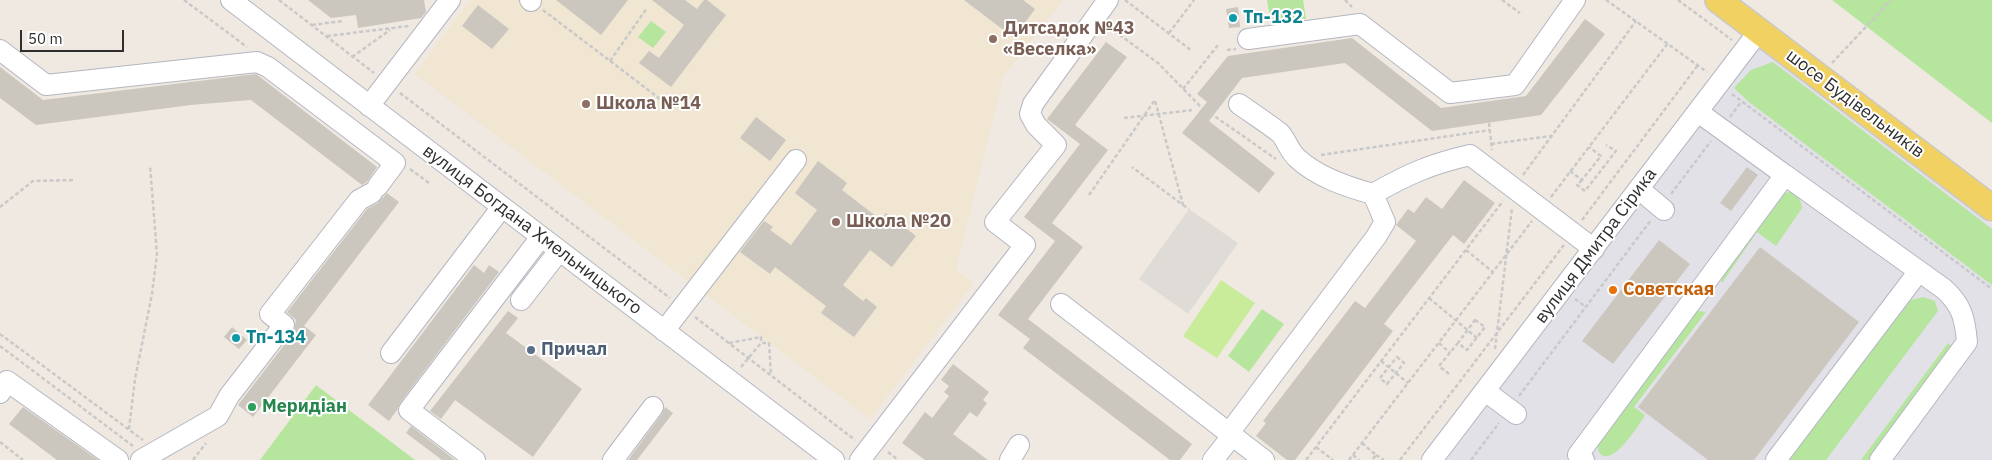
<!DOCTYPE html>
<html>
<head>
<meta charset="utf-8">
<style>
  body { margin:0 }
  #map { position:relative; width:1992px; height:460px; overflow:hidden; background:#efe9e1; font-family:"IBM Plex Sans",sans-serif }
  canvas { display:block }
  .scale { position:absolute; left:20px; top:30px; width:104px; height:22px; box-sizing:border-box; border:2px solid #2e2e2e; border-top:0; padding-left:6px; font-size:15px; line-height:18px; white-space:nowrap; color:#2e2e2e; -webkit-text-stroke:4px #fff; paint-order:stroke }
</style>
</head>
<body>
<div id="map">
<canvas width="1992" height="460"></canvas>
<div class="scale">50 m</div>
</div>
<script>
const ctx = document.querySelector('canvas').getContext('2d');
ctx.lineJoin = 'round';
function paint(path, color) {
  ctx.fillStyle = color;
  ctx.fill(path, 'evenodd');
}
function trace(path, color, width, dash) {
  ctx.strokeStyle = color;
  ctx.lineWidth = width;
  ctx.lineCap = dash ? 'butt' : 'round';
  ctx.setLineDash(dash || []);
  ctx.stroke(path);
}
function write(font, color, halo, rows, align = 'center') {
  ctx.font = font + ' "IBM Plex Sans",sans-serif';
  ctx.lineWidth = 4;
  ctx.setLineDash([]);
  ctx.textBaseline = 'middle';
  ctx.strokeStyle = halo;
  ctx.fillStyle = color;
  for (const [text, x, y, turn = 0] of rows) {
    ctx.save();
    ctx.translate(x, y);
    ctx.rotate((+turn || 0) * Math.PI / 180);
    ctx.textAlign = isNaN(turn) ? turn : align;
    if (halo) ctx.strokeText(text, 0, 0);
    ctx.fillText(text, 0, 0);
    ctx.restore();
  }
}
const industrial = new Path2D(`
  M1758 47 1992 225V460H1446Z`);
const education = new Path2D(`
  M470 0H1063L1003 77 956 270 974 283 870 419 415 74Z`);
const green = new Path2D(`
  M1267 0H1303L1306 19 1271 24Z
  M1832 0H1992V123Z
  M651 21 666 32 653 48 638 37Z
  M1773 62 1992 229V285L1749 102 1734 88 1751 70Z
  M1790 192C1798 194 1801 200 1802 208L1776 246 1757 232 1722 283 1720 277 1784 193Z
  M1923 297 1935 301 1938 311 1826 460H1788L1911 300Z
  M1262 309 1284 324 1249 372 1228 356Z
  M1694 310 1706 312 1634 407 1645 415 1643 419C1636 428 1617 460 1603 456 1598 453 1598 448 1597 443Z
  M1948 343 1954 348 1871 460H1861Z
  M316 385 415 460H260Z`);
const pitch = new Path2D(`
  M1221 280 1255 303 1217 358 1183 336Z`);
const plaza = new Path2D(`
  M1189 209 1238 243 1188 314 1139 279Z`);
const building = new Path2D(`
  M308 0H424L426 12 421 18 358 28 356 15 331 18Z
  M556 0H628L601 35Z
  M652 0H685L697 9 704 0H707L726 15 671 87 639 63 649 51 659 58 684 25Z
  M964 0H1023L1035 9 1014 38Z
  M478 5 509 29 492 49 462 26Z
  M1238 7 1240 27 1229 28 1226 9Z
  M1585 19 1605 34 1541 115 1432 131 1345 63 1242 78 1209 121 1275 173 1259 193 1182 133 1207 102 1197 94 1228 56 1352 38 1441 108 1526 96Z
  M1106 42 1127 57 1075 125 1108 150 1052 223 1083 247 1028 319 1192 444 1180 460H1170L1023 348 1030 339 998 315 1055 241 1024 217 1080 144 1047 119Z
  M0 67 43 100 256 74 377 167 367 182 362 185 251 100 191 105 36 125 0 98Z
  M756 117 786 140 770 161 740 138Z
  M818 161 847 183 842 190 881 220 886 213 916 236 892 267 870 250 843 285 863 301 866 298 877 307 854 337 821 313 826 306 775 267 770 274 740 252 764 221 773 227 770 230 791 245 817 210 795 193Z
  M1747 167 1758 175 1731 211 1720 203Z
  M1464 180 1495 203 1464 244 1453 235 1384 324 1393 331 1295 460H1287L1256 436 1266 423 1263 421 1355 301 1365 308 1416 241 1396 225 1408 209 1414 213 1426 197 1442 209Z
  M387 193 399 202 304 326 316 335 253 417 238 405 294 332 296 320 287 312 367 209 378 203Z
  M1659 240 1690 264 1613 364 1582 341Z
  M1760 247 1859 322 1754 460H1708L1638 407Z
  M474 265 484 273 489 265 499 272 400 403 397 410 389 421 368 405Z
  M508 311 518 318 506 333 582 389 533 457 455 400 441 419 430 411Z
  M232 327 247 340 239 349 224 337Z
  M953 364 989 392 983 400 987 403 977 417 970 412 953 434 988 460H925L902 443 925 412 932 418 949 396 944 392 949 386 941 380Z
  M23 407 98 460H57L9 424Z
  M665 407 673 413 637 460H628L662 414Z
  M411 426 455 460H442L406 433Z`);
const path = new Path2D(`
  M184 0 247 47
  M279 0 374 73
  M1125 0 1192 51
  M1345 0 1352 7
  M1502 0 1520 13
  M1606 0 1707 72
  M1678 0 1732 40
  M543 10 672 108
  M312 25 343 21
  M1109 27 1158 63 1202 108
  M1169 33 1194 0
  M327 36 409 26
  M1227 50 1236 49
  M352 57 390 30
  M610 61 647 8
  M1832 63 1891 0
  M1183 89 1218 45
  M400 93 670 298
  M1732 94 1992 289
  M1210 113 1276 159
  M1730 117 1741 102
  M1124 118 1192 110
  M1489 123 1492 150
  M1491 144 1551 136
  M1321 155 1490 130
  M410 169 429 183
  M1570 171 1582 180 1601 156 1589 147
  M1523 175 1636 21
  M1582 180 1577 185 1585 191 1616 151 1606 145
  M1671 194 1711 141
  M1089 195 1155 100 1183 205 1132 167
  M1551 197 1668 43
  M1183 205 1189 209
  M0 207 33 181 75 180
  M1582 220 1698 65
  M1466 250 1493 272
  M1429 298 1477 338
  M1575 299 1586 307
  M695 317 855 440
  M1475 320 1485 327 1467 350 1458 343Z
  M0 334 143 440
  M729 343 761 337V343
  M1439 343 1450 353
  M0 346 133 446
  M1495 349 1512 208
  M1397 357 1404 363 1387 384 1380 378Z
  M1381 361 1408 383
  M741 367 761 343H769L771 375
  M1449 374 1439 366 1458 343
  M1519 396 1651 220
  M129 429 135 379 152 294 157 254 150 165
  M0 442 23 460
  M1362 443 1376 455 1372 460
  M1316 447 1333 460
  M888 452 898 460
  M1353 455 1359 460
  M1376 455 1384 460
  M193 460 206 443
  M1306 460 1503 201
  M1349 460 1532 221
  M1400 460 1564 245
  M1471 460 1499 423`);
const minor = new Path2D(`
  M231 0 834 460
  M530 0 531 1
  M1248 39 1360 24 1450 93 1515 85 1575 0
  M0 50 46 85 257 62 268 67 395 163 378 186
  M1239 104C1253 114 1267 123 1280 133 1286 139 1289 151 1297 158 1317 177 1347 187 1373 194 1408 174 1431 164 1470 155L1594 249
  M369 106 450 0
  M1785 175 1944 289C1962 305 1965 319 1967 342L1880 460
  M1639 189 1664 210
  M521 300 559 251
  M1061 304 1264 460
  M664 331 796 160
  M391 353 502 207
  M1485 391 1516 414
  M0 393 7 381 118 460
  M1229 433 1376 237 1385 222 1373 194
  M141 460 218 416 229 396 284 325 270 314 359 200 372 193
  M475 460 409 410 541 237
  M613 460 653 407
  M860 460 1025 245 995 222 1056 145 1036 125 1030 114 1033 104 1108 0
  M1010 460 1019 445
  M1213 460 1232 436
  M1432 460 1759 31
  M1584 460 1578 455 1785 175 1698 112
  M1776 460 1919 271`);
const major = new Path2D(`
  M1718 0 1992 208`);
const markers = [
  [1233,18,5,"#0f9aa8"],
  [993,39,5,"#8d6e63"],
  [586,104,5,"#8d6e63"],
  [836,222,5,"#8d6e63"],
  [1613,290,5,"#e8710a"],
  [236,338,5,"#0f9aa8"],
  [531,350,5,"#5c6f8a"],
  [252,407,5,"#2e9e5b"]
];
const cultureNames = [
  ["Тп-132",1243,18],
  ["Тп-134",246,338]
];
const educationNames = [
  ["Дитсадок №43",1003,29],
  ["«Веселка»",1003,50],
  ["Школа №14",596,104],
  ["Школа №20",846,222]
];
const streetNames = [
  ["шосе Будівельників",1855,104,37],
  ["вулиця Богдана Хмельницького",532,230,37],
  ["вулиця Дмитра Сірика",1596,246,-53]
];
const foodNames = [
  ["Советская",1623,290]
];
const serviceNames = [
  ["Причал",541,350]
];
const leisureNames = [
  ["Меридіан",262,407]
];
paint(industrial, '#e3e1e8');
paint(education, '#f0e6d1');
paint(green, '#b6e59e');
paint(pitch, '#c9ec9a');
paint(plaza, '#dfdcd8');
paint(building, '#cbc7bf');
trace(minor, '#b4b7c1', 22);
trace(major, '#c9c9c9', 28);
trace(path, '#c9c9c9', 2.5, [4, 2.5]);
trace(minor, '#fff', 20);
trace(major, '#f2d163', 25);
for (const [x, y, r, color] of markers) {
  const dot = new Path2D();
  dot.arc(x, y, r, 0, 2 * Math.PI);
  ctx.fillStyle = color;
  ctx.fill(dot);
  trace(dot, '#fff', 2);
}
write('bold 18px', '#0d838f', '#fff', cultureNames, 'left');
write('bold 18px', '#785e54', '#fff', educationNames, 'left');
write('18px', '#2e2e2e', '#fff', streetNames);
write('bold 18px', '#c56008', '#fff', foodNames, 'left');
write('bold 18px', '#4e5e75', '#fff', serviceNames, 'left');
write('bold 18px', '#27864d', '#fff', leisureNames, 'left');
</script>
</body>
</html>
